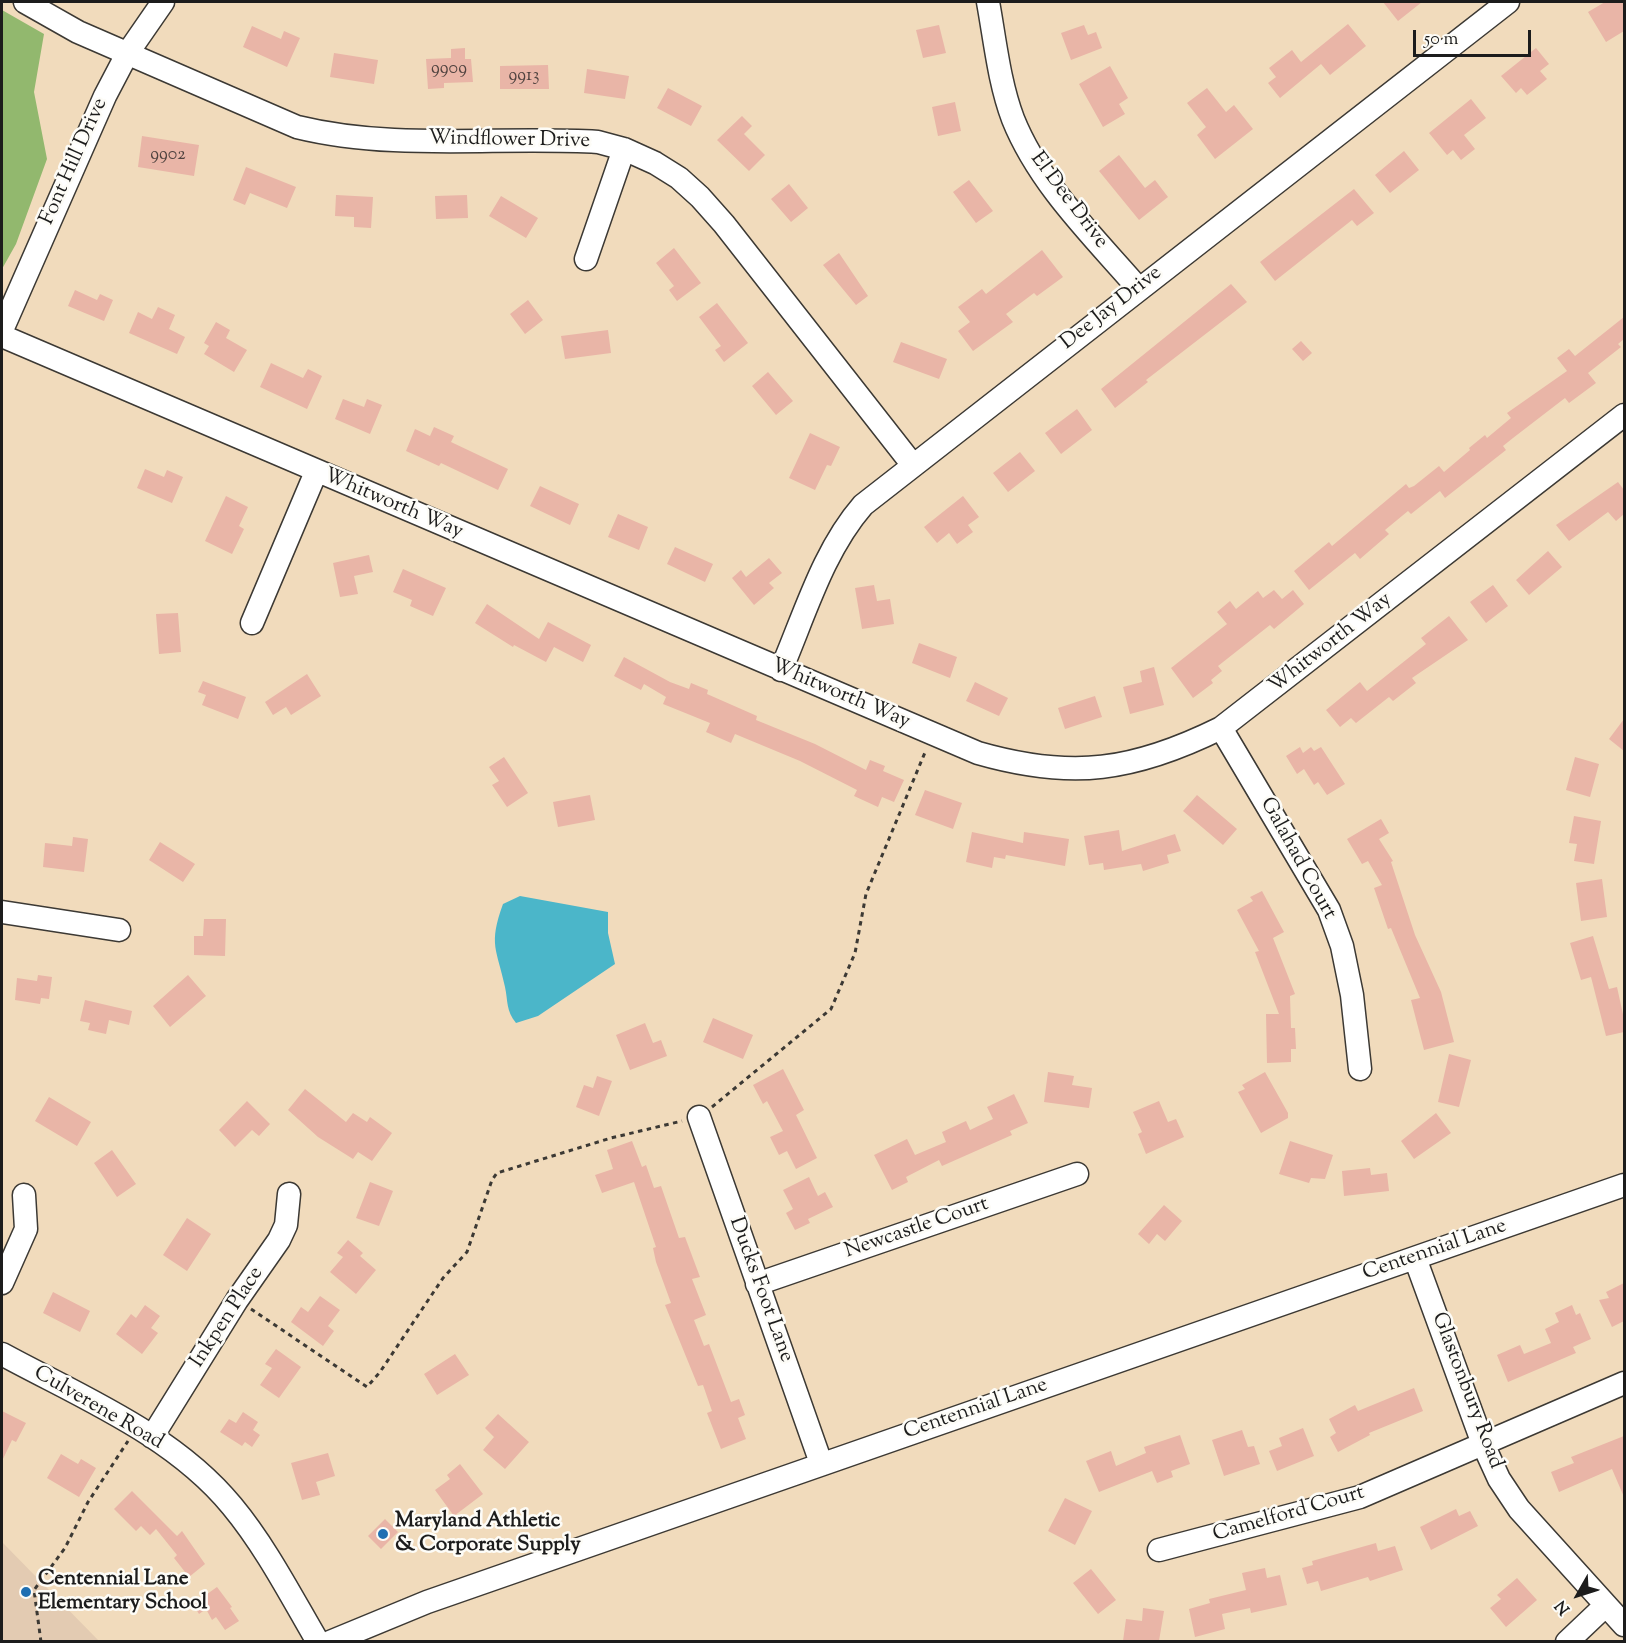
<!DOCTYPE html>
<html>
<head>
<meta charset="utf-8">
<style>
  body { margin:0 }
  #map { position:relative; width:1626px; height:1643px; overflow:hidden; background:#f1dbbc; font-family:"Sorts Mill Goudy",serif }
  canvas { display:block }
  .frame { position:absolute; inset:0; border:3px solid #1c1c1c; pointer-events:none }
  .north { position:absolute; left:1548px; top:1565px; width:60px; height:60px; -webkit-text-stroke:4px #fdfcf7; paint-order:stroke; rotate:231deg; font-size:16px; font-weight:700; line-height:24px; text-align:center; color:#1c1c1c }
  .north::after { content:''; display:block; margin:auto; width:21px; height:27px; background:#1c1c1c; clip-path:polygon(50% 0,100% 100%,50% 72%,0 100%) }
  .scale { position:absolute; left:1413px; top:30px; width:118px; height:27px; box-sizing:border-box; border:3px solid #1c1c1c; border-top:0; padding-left:8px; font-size:18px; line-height:21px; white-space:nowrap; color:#1c1c1c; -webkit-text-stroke:4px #fdfcf7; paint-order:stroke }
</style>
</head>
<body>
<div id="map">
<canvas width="1626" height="1643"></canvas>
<div class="frame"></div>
<div class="north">N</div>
<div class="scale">50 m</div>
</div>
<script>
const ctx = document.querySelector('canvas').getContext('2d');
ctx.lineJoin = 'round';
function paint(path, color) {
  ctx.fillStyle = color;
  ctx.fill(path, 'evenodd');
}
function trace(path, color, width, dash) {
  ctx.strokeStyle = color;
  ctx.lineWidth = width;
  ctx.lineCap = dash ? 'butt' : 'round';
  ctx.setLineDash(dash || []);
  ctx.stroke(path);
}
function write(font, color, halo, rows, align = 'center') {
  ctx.font = font + ' "Sorts Mill Goudy",serif';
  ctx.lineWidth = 5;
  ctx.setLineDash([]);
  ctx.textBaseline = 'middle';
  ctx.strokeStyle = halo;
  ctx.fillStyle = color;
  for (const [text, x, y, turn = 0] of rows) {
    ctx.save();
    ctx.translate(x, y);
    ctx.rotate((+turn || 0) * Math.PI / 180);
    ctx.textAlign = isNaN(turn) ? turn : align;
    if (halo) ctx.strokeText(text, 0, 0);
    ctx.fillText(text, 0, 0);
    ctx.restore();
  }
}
const built = new Path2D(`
  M2 1542 99 1641H2Z`);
const forest = new Path2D(`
  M2 10 44 34 34 92 47 159 16 244 2 269Z`);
const water = new Path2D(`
  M520 896 608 912V933L615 964 538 1016 516 1023C506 1011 508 1001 505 987 497 949 488 945 503 904Z`);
const building = new Path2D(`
  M1383 2H1422L1398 21Z
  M1605 2H1624V31L1606 42 1588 12Z
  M1348 24 1366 46 1330 75 1321 64 1280 98 1268 83 1276 77 1269 68 1292 50 1301 62Z
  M939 25 946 53 923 58 916 30Z
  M1084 25 1088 35 1096 32 1102 48 1071 60 1061 33Z
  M252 26 281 39 284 31 300 38 287 67 243 47Z
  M465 48V59H471L473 82 444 83V88L428 89 426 59 451 58V49Z
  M1536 48 1549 64 1540 71 1547 79 1527 95 1521 88 1516 93 1501 76Z
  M334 53 378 60 374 84 330 77Z
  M548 65 549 89H500V66Z
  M1110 66 1128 98 1119 104 1125 114 1103 127 1079 84Z
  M587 69 629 76 625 99 584 93Z
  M668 88 702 106 691 126 657 108Z
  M1207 88 1226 112 1234 105 1253 129 1215 159 1197 135 1206 127 1187 103Z
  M1471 99 1486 118 1464 135 1475 149 1461 160 1453 150 1447 155 1429 133Z
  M955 102 961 131 938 136 932 107Z
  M742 116 752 126 744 134 765 155 749 171 717 140Z
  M142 136 199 145 194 176 138 167Z
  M1404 151 1419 170 1390 193 1375 175Z
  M1119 155 1145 188 1155 180 1168 197 1139 220 1099 171Z
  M246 167 296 187 287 208 250 193 245 205 233 200Z
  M969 180 993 211 976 223 953 192Z
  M789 184 808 208 791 222 771 199Z
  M1354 189 1374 213 1357 226 1352 220 1275 281 1260 262Z
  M336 195 373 197 371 228 354 227V217L335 216Z
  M467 195 468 218 436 219 435 196Z
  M501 196 538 218 526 238 489 216Z
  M674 248 701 283 677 301 669 290 674 286 656 263Z
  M1042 250 1063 277 1037 296 1034 293 1006 314 1013 322 973 351 958 331 970 322 958 307 982 289 986 294Z
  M839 253 868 296 856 305 823 265Z
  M1231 284 1247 302 1146 380 1148 382 1115 408 1101 389Z
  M75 290 97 300 100 294 113 300 104 321 68 306Z
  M528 300 543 320 525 334 510 314Z
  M717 303 748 343 724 362 715 350 721 346 699 317Z
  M158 307 175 315 169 329 185 337 177 354 129 333 138 312 152 319Z
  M1624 317V339L1618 344 1621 347 1588 373 1596 383 1569 403 1565 398 1513 438 1503 446 1506 450 1445 498 1440 491 1411 514 1408 511 1385 530 1389 534 1360 559 1355 553 1309 590 1294 571 1329 542 1332 546 1406 484 1409 488 1414 486 1439 466 1444 472 1470 450 1469 448 1485 435 1487 438 1511 418 1507 413 1567 371 1557 358 1569 349 1575 356Z
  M216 322 230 330 226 338 247 350 234 372 204 354 209 346 204 343Z
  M608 330 611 353 565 359 561 336Z
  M1301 341 1312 353 1303 361 1292 349Z
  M901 342 947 359 939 379 893 362Z
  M271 363 303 378 308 369 322 376 307 409 260 387Z
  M768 372 793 401 776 415 752 386Z
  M343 399 364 407 367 399 382 405 370 434 335 419Z
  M1077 409 1092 430 1061 454 1045 433Z
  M434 427 454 436 451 442 508 469 498 490 441 463 439 466 406 451 415 429 430 436Z
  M810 433 840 447 831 466 827 465 815 490 789 478Z
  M1020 452 1035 471 1008 492 993 473Z
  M145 469 164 477 167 470 183 477 172 503 137 488Z
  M1618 482 1624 490V514L1616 521 1608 512 1569 541 1556 525Z
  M540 486 579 504 570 525 530 506Z
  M226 496 248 507 239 526 244 529 232 554 205 541Z
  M963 496 979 517 968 525 973 532 957 544 949 533 937 543 924 527Z
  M618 514 648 527 639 550 608 537Z
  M675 547 713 564 705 582 667 564Z
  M1548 551 1562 567 1529 595 1516 580Z
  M369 555 373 572 354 576 358 594 340 597 333 563Z
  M769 558 782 573 769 583 774 588 754 605 732 578 741 570 746 577Z
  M403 569 446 588 433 616 410 606 412 600 393 592Z
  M874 585 877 601 890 599 894 624 862 629 855 588Z
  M1493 585 1508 606 1486 623 1470 602Z
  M1274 590 1282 599 1293 590 1304 604 1274 629 1270 625 1218 666 1222 671 1211 680 1213 683 1193 698 1171 668 1227 624 1217 612 1230 601 1236 609 1258 591 1263 598Z
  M487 604 539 639 548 622 591 645 583 662 554 647 546 662 514 645 513 647 475 623Z
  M178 613 181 652 159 654 156 614Z
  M1449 616 1468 640 1412 678 1416 683 1393 701 1389 697 1356 723 1351 718 1340 727 1326 710 1360 682 1367 691 1426 644 1421 638Z
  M919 643 957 657 950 678 912 663Z
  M624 657 670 682 689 689 691 683 708 690 707 694 757 716 756 720 815 744 866 770 870 760 885 766 883 771 904 780 894 802 882 797 878 807 854 796 857 790 800 761 735 734 731 743 706 732 710 723 663 704 666 697 644 684 641 690 614 676Z
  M1154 667 1164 705 1130 714 1123 687 1142 682 1140 671Z
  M307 674 321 696 291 715 286 707 273 715 265 702Z
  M203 681 246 697 238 719 202 705 206 695 198 692Z
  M975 682 1008 698 999 716 966 701Z
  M1095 696 1102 717 1065 729 1058 708Z
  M1624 719V751L1609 739Z
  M1300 747 1303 753 1311 747 1314 751 1321 747 1345 784 1327 795 1318 782 1314 785 1304 769 1297 774 1286 756Z
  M504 757 528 793 507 807 492 785 499 781 489 767Z
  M1575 757 1599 764 1590 797 1566 790Z
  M925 790 962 803 953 829 915 815Z
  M590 795 595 820 558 827 553 802Z
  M1197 795 1237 829 1223 845 1183 811Z
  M1574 816 1601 821 1594 864 1574 861 1577 844 1569 843Z
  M1381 819 1389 833 1379 839 1393 861 1391 862 1415 935 1441 992 1454 1042 1424 1050 1411 1000 1420 998 1391 928 1388 929 1374 888 1382 885 1368 861 1362 864 1347 839Z
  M1119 830 1122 851 1175 834 1181 851 1167 855 1169 863 1143 871 1141 864 1104 870 1103 863 1089 865 1084 836Z
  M972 832 1023 843 1024 832 1069 839 1065 866 1006 855 1005 859 994 857 992 868 966 862Z
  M73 837 88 839 84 872 43 867 45 843 72 846Z
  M160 842 195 864 183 882 149 860Z
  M1602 879 1607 917 1581 921 1576 883Z
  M1262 891 1284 932 1273 938 1295 994 1290 996 1291 1028H1295L1296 1049H1291V1062L1267 1063 1266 1014H1279L1255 952 1259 951 1237 910 1253 901 1250 897Z
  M204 919H226L225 956 194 955V936H203Z
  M1593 936 1609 989 1617 987 1624 1019V1032L1606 1036 1591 977 1581 980 1570 943Z
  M38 975 52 977 49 999 41 998 40 1004 15 1000 17 978 37 981Z
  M188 975 206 996 170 1027 153 1006Z
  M85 1000 132 1011 129 1025 109 1020 106 1034 88 1030 90 1023 80 1021Z
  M713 1018 753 1035 743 1059 703 1042Z
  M645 1023 653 1043 661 1040 667 1056 630 1070 616 1035Z
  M1449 1054 1471 1060 1459 1107 1438 1102Z
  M783 1069 804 1110 796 1115 817 1158 796 1169 787 1151 779 1155 770 1137 783 1131 767 1101 763 1104 753 1085Z
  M1048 1072 1074 1076 1072 1085 1092 1088 1089 1108 1044 1102Z
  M1265 1072 1288 1113V1118L1261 1133 1238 1092 1245 1089 1242 1085Z
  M597 1076 612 1081 599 1116 576 1107 584 1085 593 1088Z
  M305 1089 346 1122 353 1113 367 1122 370 1117 392 1133 372 1161 358 1152 353 1159 318 1137 288 1110Z
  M1014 1094 1028 1123 1010 1131 1012 1135 942 1166 939 1160 906 1177 908 1182 892 1190 874 1155 907 1139 915 1155 946 1142 942 1132 966 1121 970 1130 993 1119 987 1107Z
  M49 1097 91 1122 77 1146 35 1121Z
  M247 1101 270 1124 259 1136 252 1130 235 1147 219 1130Z
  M1159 1101 1168 1122 1176 1119 1184 1137 1146 1154 1138 1134 1142 1132 1133 1112Z
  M1436 1113 1451 1133 1414 1159 1401 1141Z
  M632 1141 642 1167 646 1165 654 1188 661 1186 679 1238 685 1237 700 1277 692 1279 706 1315 694 1320 704 1346 709 1344 731 1402 739 1399 745 1415 738 1418 746 1439 721 1449 707 1413 712 1411 703 1385 698 1386 665 1305 671 1303 656 1262 653 1248 656 1247 634 1182 602 1193 595 1175 613 1169 607 1150Z
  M1290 1141 1333 1155 1325 1179 1311 1178 1309 1183 1279 1174Z
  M112 1150 136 1184 117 1197 94 1163Z
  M1370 1168 1371 1175 1387 1173 1389 1191 1344 1196 1342 1171Z
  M809 1177 818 1196 825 1192 833 1207 808 1219 810 1223 795 1230 786 1213 793 1209 783 1190Z
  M370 1182 393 1191 379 1226 356 1218Z
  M1164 1205 1182 1221 1165 1241 1157 1234 1149 1244 1138 1234Z
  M187 1218 211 1234 187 1271 163 1255Z
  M348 1240 363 1253 360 1256 376 1270 356 1294 330 1272 343 1257 337 1253Z
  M1624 1283V1321L1612 1327 1599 1300 1609 1298 1606 1292Z
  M53 1292 90 1311 80 1332 43 1313Z
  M320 1296 340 1310 328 1326 334 1331 323 1346 291 1322 301 1307 308 1312Z
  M145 1305 160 1316 151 1328 158 1333 142 1354 116 1334 131 1314 136 1318Z
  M1572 1305 1576 1315 1580 1313 1591 1339 1573 1347 1576 1353 1508 1382 1497 1355 1520 1345 1524 1354 1551 1343 1545 1329 1559 1322 1555 1313Z
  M276 1349 301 1367 279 1398 260 1385 272 1368 265 1364Z
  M455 1354 469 1375 437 1395 424 1374Z
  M1414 1388 1423 1411 1369 1433 1370 1435 1338 1452 1330 1437 1336 1433 1329 1419 1355 1405 1358 1411Z
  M2 1411 26 1423 16 1442 12 1440 2 1461Z
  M243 1412 258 1422 253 1430 260 1435 252 1447 245 1442 242 1446 220 1432 229 1419 236 1423Z
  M498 1414 529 1442 505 1469 483 1450 494 1437 485 1428Z
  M1303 1428 1314 1456 1277 1471 1269 1451 1282 1446 1279 1438Z
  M1242 1430 1248 1447 1254 1446 1260 1464 1224 1476 1212 1440Z
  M1180 1435 1190 1464 1171 1471 1173 1477 1157 1483 1152 1471 1099 1492 1086 1461 1111 1451 1116 1466 1146 1453 1144 1447Z
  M1624 1436V1497L1612 1469 1559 1492 1551 1472 1574 1463 1571 1457Z
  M328 1453 335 1476 316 1482 320 1495 302 1500 291 1463Z
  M61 1454 78 1464 81 1459 96 1468 79 1497 47 1478Z
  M460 1464 483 1494 454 1516 435 1490 450 1479 447 1475Z
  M132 1491 177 1536 182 1531 205 1564 189 1577 174 1558 177 1555 156 1529 150 1535 141 1526 136 1531 114 1509Z
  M1065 1498 1092 1511 1075 1545 1048 1531Z
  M1456 1509 1459 1516 1470 1511 1478 1526 1431 1550 1420 1527Z
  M385 1519 398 1532 381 1549 368 1536Z
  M1376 1543 1378 1551 1395 1546 1403 1570 1370 1581 1368 1577 1321 1591 1318 1581 1307 1584 1302 1568 1313 1565 1312 1561Z
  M1265 1568 1267 1578 1280 1575 1287 1605 1251 1613 1250 1608 1222 1614 1225 1629 1195 1637 1189 1609 1210 1603 1209 1599 1246 1590 1242 1573Z
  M1091 1569 1116 1600 1098 1614 1073 1583Z
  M1517 1578 1537 1600 1506 1627 1490 1608 1501 1599 1497 1595Z
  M217 1587 232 1607 230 1608 239 1621 225 1630 216 1617 212 1620 206 1609 199 1614 193 1604Z
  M1143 1608 1164 1611 1159 1641H1123L1126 1619 1142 1621Z`);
const path = new Path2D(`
  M712 1107 831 1009 855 953 866 894 926 750
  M251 1309 367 1387 380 1372 443 1278 467 1252 492 1180 497 1173 611 1138 682 1121
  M41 1642 34 1590 65 1548 88 1502 128 1441`);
const minor = new Path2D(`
  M25 2 78 32 297 127C395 151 498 136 598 142L624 149 655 163 679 178 700 197 724 224 912 464
  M988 2C995 40 999 82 1013 119 1039 184 1093 236 1138 288
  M586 259 624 149
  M2 330 105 96 127 54 163 2
  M2 336 978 753C1072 780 1134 771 1221 728L1624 415
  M252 623 316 472
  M781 670C805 614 823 551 863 505L1508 2
  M1221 728 1329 910 1342 946 1352 995 1360 1069
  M2 912 119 930
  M699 1117 821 1463
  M1415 1258 1483 1444 1499 1479 1519 1509 1624 1625
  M2 1283 26 1229 24 1195
  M757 1284 1077 1174
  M2 1354C81 1397 174 1435 232 1506 266 1547 291 1596 318 1642
  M152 1437 237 1300 279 1240 286 1225 289 1194
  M1159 1550 1360 1497 1624 1383
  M330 1642 427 1602 1624 1185
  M1567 1642 1606 1605`);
const markers = [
  [383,1534,6,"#1f6fb2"],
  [26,1592,6,"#1f6fb2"]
];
const numberNames = [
  ["9909",449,70],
  ["9913",524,77],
  ["9902",168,156]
];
const streetNames = [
  ["Windflower Drive",509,141,1],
  ["Font Hill Drive",75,162,-66],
  ["El Dee Drive",1068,201,53],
  ["Dee Jay Drive",1112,309,-38],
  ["Whitworth Way",393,505,23],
  ["Whitworth Way",1331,644,-38],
  ["Whitworth Way",840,695,23],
  ["Galahad Court",1297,859,61],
  ["Newcastle Court",917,1229,-19],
  ["Centennial Lane",1435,1251,-19],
  ["Ducks Foot Lane",760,1290,70],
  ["Inkpen Place",228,1318,-57],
  ["Glastonbury Road",1466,1391,69],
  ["Culverene Road",98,1409,30],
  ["Centennial Lane",976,1410,-19],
  ["Camelford Court",1289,1515,-16]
];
const poiNames = [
  ["Maryland Athletic",395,1522],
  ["& Corporate Supply",395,1546],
  ["Centennial Lane",38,1580],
  ["Elementary School",38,1604]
];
paint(built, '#e3cbb2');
paint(forest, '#92b86e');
paint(water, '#4bb6c9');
paint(building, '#e9b5a7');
trace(minor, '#3c3934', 25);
trace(path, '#3c3934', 3, [4.5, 4.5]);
trace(minor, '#fff', 22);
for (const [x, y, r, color] of markers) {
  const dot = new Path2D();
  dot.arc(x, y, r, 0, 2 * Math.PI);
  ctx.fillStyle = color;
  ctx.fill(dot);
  trace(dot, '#fdfcf7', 2);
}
write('18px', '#4f423f', null, numberNames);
write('21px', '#1c1c1c', '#fdfcf7', streetNames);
write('bold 21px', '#1c1c1c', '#fdfcf7', poiNames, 'left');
</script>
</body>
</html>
